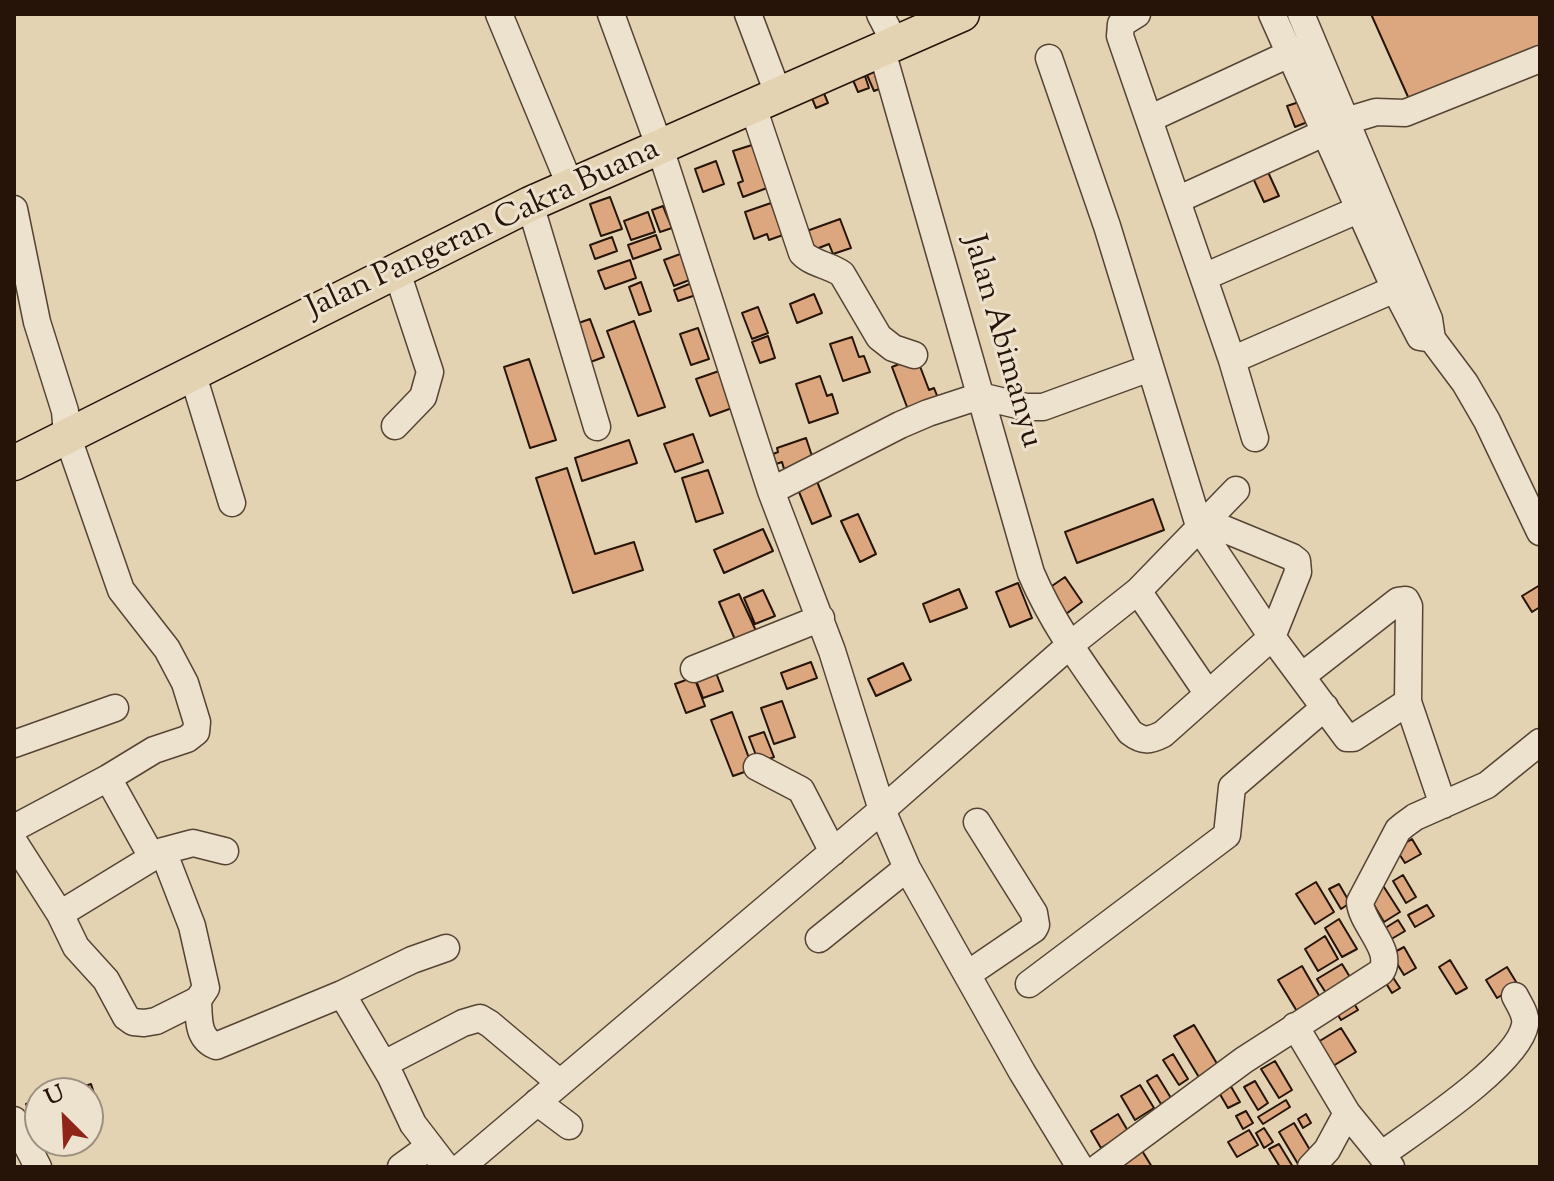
<!DOCTYPE html>
<html>
<head>
<meta charset="utf-8">
<style>
  body { margin:0 }
  #map { position:relative; width:1554px; height:1181px; overflow:hidden; background:#e3d3b3; font-family:"Sorts Mill Goudy",serif }
  canvas { display:block }
  .frame { position:absolute; inset:0; border:16px solid #261409; pointer-events:none }
  .north { position:absolute; left:24px; top:1077px; width:80px; height:80px; box-sizing:border-box; background:#ede2ce; border:2px solid #9d907f; border-radius:50%; rotate:336deg; font-size:22px; font-weight:700; line-height:32px; text-align:center; color:#261409 }
  .north::after { content:''; display:block; margin:auto; width:28px; height:36px; background:#8f2418; clip-path:polygon(50% 0,100% 100%,50% 72%,0 100%) }
</style>
</head>
<body>
<div id="map">
<canvas width="1554" height="1181"></canvas>
<div class="frame"></div>
<div class="north">U</div>
</div>
<script>
const ctx = document.querySelector('canvas').getContext('2d');
ctx.lineJoin = 'round';
function paint(path, color) {
  ctx.fillStyle = color;
  ctx.fill(path, 'evenodd');
}
function trace(path, color, width, dash) {
  ctx.strokeStyle = color;
  ctx.lineWidth = width;
  ctx.lineCap = dash ? 'butt' : 'round';
  ctx.setLineDash(dash || []);
  ctx.stroke(path);
}
function write(font, color, halo, rows, align = 'center') {
  ctx.font = font + ' "Sorts Mill Goudy",serif';
  ctx.lineWidth = 6;
  ctx.setLineDash([]);
  ctx.textBaseline = 'middle';
  ctx.strokeStyle = halo;
  ctx.fillStyle = color;
  for (const [text, x, y, turn = 0] of rows) {
    ctx.save();
    ctx.translate(x, y);
    ctx.rotate((+turn || 0) * Math.PI / 180);
    ctx.textAlign = isNaN(turn) ? turn : align;
    if (halo) ctx.strokeText(text, 0, 0);
    ctx.fillText(text, 0, 0);
    ctx.restore();
  }
}
const building = new Path2D(`
  M1371 14H1540V51L1413 108Z
  M880 69 887 86 874 91 867 75Z
  M865 76 869 88 858 92 853 80Z
  M823 91 828 103 816 108 811 96Z
  M1302 101 1310 121 1295 127 1287 106Z
  M752 145 767 188 743 197 738 183 743 181 733 151Z
  M716 161 724 184 703 192 695 169Z
  M1268 172 1279 196 1264 202 1253 178Z
  M610 197 622 229 601 236 590 204Z
  M771 203 783 235 769 240 767 234 754 239 745 212Z
  M663 206 672 228 660 232 652 210Z
  M648 212 655 232 631 240 624 221Z
  M840 219 851 248 833 254 829 244 811 251 804 232Z
  M656 235 661 249 633 259 628 245Z
  M612 237 617 251 595 259 590 245Z
  M683 253 692 279 674 286 664 260Z
  M630 260 636 278 605 289 598 271Z
  M641 282 651 311 639 315 629 287Z
  M692 283 696 295 678 301 674 290Z
  M814 294 822 313 797 323 790 304Z
  M758 307 768 333 752 339 742 313Z
  M590 319 604 357 585 364 570 326Z
  M634 321 665 407 638 416 607 331Z
  M698 328 709 359 691 365 680 334Z
  M768 336 775 358 760 363 752 342Z
  M852 337 859 357 864 356 870 372 843 381 830 344Z
  M529 359 556 440 530 448 504 367Z
  M918 361 929 390 934 388 940 403 910 415 892 367 904 362 905 366Z
  M722 370 735 407 710 416 696 379Z
  M820 376 827 396 832 394 838 413 809 423 796 384Z
  M693 434 703 462 675 472 664 444Z
  M806 438 813 459 784 469 782 462 776 464 773 454 778 452 777 448Z
  M629 440 637 463 582 481 575 458Z
  M567 468 595 554 634 542 643 570 573 593 536 478Z
  M708 470 723 513 696 522 682 478Z
  M816 479 831 516 812 524 797 487Z
  M1153 499 1164 530 1077 563 1065 532Z
  M858 514 876 554 860 562 841 521Z
  M763 529 773 551 724 573 714 550Z
  M1065 577 1082 602 1066 614 1049 588Z
  M1018 583 1032 618 1010 627 996 592Z
  M1540 585V607L1532 612 1522 596Z
  M959 589 967 608 930 622 923 604Z
  M763 590 775 616 755 624 744 598Z
  M739 594 757 633 736 642 719 602Z
  M811 662 817 678 787 689 781 673Z
  M903 663 911 680 876 696 868 679Z
  M713 665 723 691 703 698 693 673Z
  M694 677 705 706 686 713 675 684Z
  M782 701 795 737 774 744 761 708Z
  M732 712 753 769 733 776 711 720Z
  M764 732 774 757 759 763 749 737Z
  M1412 839 1421 854 1405 863 1396 849Z
  M1403 875 1416 897 1406 903 1393 881Z
  M1316 882 1334 912 1315 924 1296 894Z
  M1339 884 1350 903 1341 909 1329 889Z
  M1382 884 1400 912 1384 922 1367 893Z
  M1427 905 1434 916 1415 927 1408 915Z
  M1339 919 1357 949 1342 957 1325 928Z
  M1398 920 1405 931 1388 941 1382 930Z
  M1325 936 1338 959 1318 971 1305 949Z
  M1404 947 1416 968 1404 975 1391 954Z
  M1450 960 1467 988 1456 994 1439 967Z
  M1342 964 1353 982 1328 996 1317 979Z
  M1302 966 1321 999 1298 1013 1278 980Z
  M1507 967 1518 985 1497 998 1486 980Z
  M1392 976 1400 988 1392 993 1384 980Z
  M1350 997 1358 1010 1341 1020 1333 1007Z
  M1194 1025 1219 1067 1200 1079 1174 1036Z
  M1341 1028 1356 1052 1333 1066 1318 1042Z
  M1173 1054 1188 1079 1179 1085 1163 1060Z
  M1275 1061 1292 1090 1279 1098 1261 1069Z
  M1157 1075 1171 1098 1161 1104 1147 1081Z
  M1226 1078 1240 1102 1228 1108 1214 1084Z
  M1255 1081 1268 1103 1258 1110 1244 1087Z
  M91 1084 98 1106 88 1109V1093H65Z
  M1140 1085 1154 1108 1135 1120 1121 1096Z
  M40 1098V1139L26 1104Z
  M1286 1100 1290 1107 1263 1124 1258 1117Z
  M1246 1111 1253 1123 1243 1129 1236 1116Z
  M1118 1114 1128 1131 1101 1148 1091 1131Z
  M1306 1114 1311 1123 1303 1128 1298 1119Z
  M1294 1123 1313 1155 1298 1164 1279 1132Z
  M1264 1128 1273 1142 1264 1148 1256 1133Z
  M1249 1130 1258 1145 1237 1157 1228 1142Z
  M41 1141H69L45 1151Z
  M1279 1144 1293 1167H1280L1269 1149Z
  M1141 1149 1152 1167H1110Z`);
const minor = new Path2D(`
  M499 14 570 185
  M611 14 660 148 771 491 832 651 882 810 907 868 1022 1072 1080 1167
  M748 14 779 96
  M880 14 896 45
  M1137 14 1121 24 1120 36 1232 360 1395 289
  M1272 14 1395 289 1420 337 1432 339 1429 319 1301 14
  M882 51 1031 573C1055 630 1095 681 1130 732 1143 742 1149 741 1163 734L1272 637 1298 572 1297 561 1292 557 1207 522
  M1049 58 1107 226 1200 529 1272 637 1347 738H1353L1408 702
  M753 107 802 253C812 264 830 265 842 274L879 337 893 348 914 355
  M1149 119 1289 54
  M1346 121 1376 112 1405 113 1540 59
  M1177 200 1324 133
  M530 204 597 427
  M14 209 37 322 65 411 67 435 121 590 167 649 185 683 197 722 196 732 187 739 154 750 108 778 14 828
  M1204 277 1360 209
  M1432 339 1465 383 1487 421 1540 532
  M1232 360 1255 438
  M192 372 232 503
  M395 426 423 397 430 372 396 269
  M771 491 900 425 928 413 980 396 1026 407H1043L1150 368
  M1138 591 1208 694
  M694 669 821 618
  M1302 676 1398 601 1406 600 1409 606 1408 702 1443 805
  M14 744 115 708
  M757 767 801 790 833 852
  M108 778 152 857
  M14 842 60 914 76 947 106 980 126 1017 133 1022 144 1023 156 1021 198 1000 206 988 192 926 163 851
  M60 914 163 851 193 843 225 851
  M819 939 907 868
  M446 948 412 960 342 994 391 1077 413 1124 446 1167
  M968 974 1034 929 1036 925 1034 913 977 822
  M1029 984 1227 835 1232 787 1325 707
  M198 1000C199 1019 197 1038 216 1046L342 994
  M1295 1026 1347 1113 1391 1167
  M384 1064 463 1023 480 1018 490 1024 560 1083
  M537 1102 569 1126
  M14 1120 38 1167
  M1381 1155C1414 1131 1518 1064 1525 1025 1527 1015 1520 1006 1515 996
  M401 1167 430 1146
  M461 1167 882 810 1070 645 1138 591 1236 490
  M1099 1167 1244 1060 1381 972C1395 951 1361 924 1360 902L1398 830 1404 825 1415 817 1487 785 1540 742
  M1311 1167 1327 1150 1347 1113`);
const major = new Path2D(`
  M14 463 530 204 962 14`);
const streetNames = [
  ["Jalan Pangeran Cakra Buana",484,231,-25],
  ["Jalan Abimanyu",1000,342,74]
];
paint(building, '#dca67f');
trace(building, '#261409', 2);
trace(minor, '#554434', 29);
trace(major, '#261409', 37);
trace(minor, '#ede2ce', 26);
trace(major, '#e3d3b3', 34);
write('32px', '#261409', '#ede2ce', streetNames);
</script>
</body>
</html>
